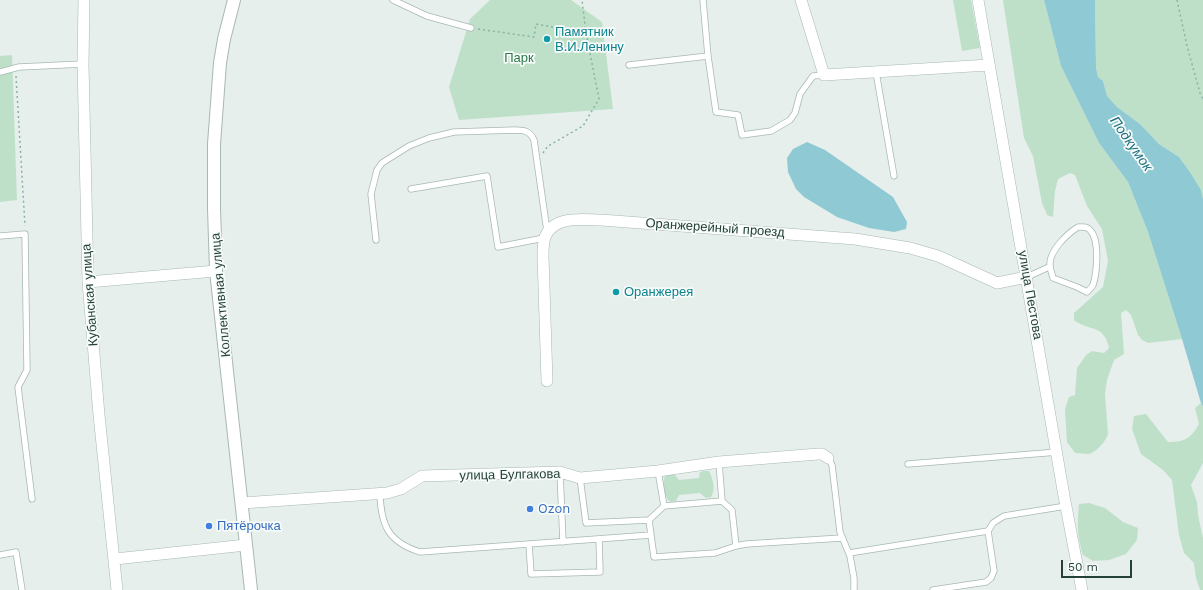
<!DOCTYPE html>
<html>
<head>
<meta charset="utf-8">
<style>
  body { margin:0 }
  #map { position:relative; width:1203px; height:590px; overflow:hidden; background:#e6efeb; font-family:"Work Sans",sans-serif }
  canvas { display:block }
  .scale { position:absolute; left:1061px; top:560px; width:71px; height:18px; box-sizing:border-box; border:2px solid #24423a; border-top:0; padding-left:5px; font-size:12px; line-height:14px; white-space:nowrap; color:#24423a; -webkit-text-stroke:3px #f7fbf9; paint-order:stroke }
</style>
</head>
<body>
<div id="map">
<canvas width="1203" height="590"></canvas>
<div class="scale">50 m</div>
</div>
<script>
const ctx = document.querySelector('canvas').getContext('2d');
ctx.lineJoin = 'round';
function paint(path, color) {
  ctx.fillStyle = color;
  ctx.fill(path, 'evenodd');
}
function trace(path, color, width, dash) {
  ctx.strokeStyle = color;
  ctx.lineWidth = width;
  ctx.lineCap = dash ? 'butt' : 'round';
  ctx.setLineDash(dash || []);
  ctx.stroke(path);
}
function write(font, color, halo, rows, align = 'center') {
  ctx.font = font + ' "Work Sans",sans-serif';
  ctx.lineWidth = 3.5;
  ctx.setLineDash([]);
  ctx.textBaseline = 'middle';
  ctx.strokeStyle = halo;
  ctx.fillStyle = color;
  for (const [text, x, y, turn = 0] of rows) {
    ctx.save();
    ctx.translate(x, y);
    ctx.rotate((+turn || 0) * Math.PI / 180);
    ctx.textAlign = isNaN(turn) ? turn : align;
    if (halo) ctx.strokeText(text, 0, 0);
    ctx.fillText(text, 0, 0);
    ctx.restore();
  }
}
const green = new Path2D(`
  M490 0H571L602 22 613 109 459 120 449 87 470 19Z
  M953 0H971L980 48 962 51Z
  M1003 0H1044L1061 66 1099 143 1128 182 1148 232 1182 339 1148 343 1142 340 1138 335 1131 315 1126 310 1121 313 1124 354 1114 360 1107 380 1105 394 1108 434C1106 441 1096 453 1088 454 1084 454 1079 453 1075 453L1067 442 1065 409 1069 397 1075 395 1077 368 1086 355 1092 351 1104 353 1109 348C1108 344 1107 339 1104 336 1099 327 1083 328 1074 320V313L1103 287 1108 261 1102 229 1087 206 1075 175 1070 173 1058 179 1055 191 1053 217 1047 215 1042 203 1033 156 1024 138Z
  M1095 0H1203V199L1201 190 1190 172 1179 157 1159 144 1140 124 1117 107 1107 96 1103 81 1098 77 1096 68Z
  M12 55 17 200 0 202V56Z
  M1201 403 1203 407V463L1191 485 1197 502 1198 515 1203 538V590H1200L1196 578 1194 563 1184 553 1179 535 1172 480 1163 470 1141 454 1132 429 1134 416 1146 414 1168 442C1185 442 1191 438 1199 424L1195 408Z
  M704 471H709C713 479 716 489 711 497L706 498 700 493 679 495 676 501 671 502C663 498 662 483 665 476L668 474H674L679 480 699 478 700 472Z
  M1089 503 1105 508 1123 522 1138 528 1137 540 1126 554 1109 560 1093 561 1083 555C1077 536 1077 524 1079 504Z`);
const water = new Path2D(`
  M1044 0H1095L1096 68 1098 77 1103 81 1107 96 1117 107 1140 124 1159 144 1179 157 1190 172 1201 190 1203 199V407L1201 403 1182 339 1148 232 1128 182 1099 143 1061 66Z
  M807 142 825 150 893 197 907 222 906 229 894 232 869 228 837 217 804 197 796 189 788 172 787 158 793 149Z`);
const path = new Path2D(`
  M1177 0 1187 46 1200 93 1203 99
  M478 29 534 37 536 24 586 33 582 0
  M16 76 25 226
  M543 153 548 146 583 126 599 99 586 33`);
const service = new Path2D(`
  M393 0 427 16 471 28
  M703 0 708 56 716 112 738 115 742 135 771 131 790 120 795 113 800 94 813 76 824 75
  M629 65 708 56
  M0 72 19 67 83 64
  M876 72 894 176
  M411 189 487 176 498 247 544 238
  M1078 227C1083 227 1087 226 1090 230 1100 240 1097 272 1093 285 1092 287 1089 290 1087 292L1077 287 1053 278C1052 274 1050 269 1050 265 1049 251 1067 234 1078 227Z
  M0 236 25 234 27 370 18 387 32 499
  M376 240 371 194 377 170 382 163 409 146 429 138 454 132 515 130C524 130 530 131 534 140L547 231
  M1027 277 1049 267
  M828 458 832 465 840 532 850 556 854 578V590
  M719 462 722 501 732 510 736 546
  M908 464 1058 452
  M658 471 664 506
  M560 472 563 542
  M580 478 586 523 649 520
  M380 494C381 525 388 542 420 552L651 535 649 520 664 506 722 501
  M988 531 993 523 1004 516 1066 506
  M651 535 654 557 715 553 736 546 746 544 842 538
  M529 544 531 574 600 572 599 539
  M849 553 988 531 994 571 991 578 986 582 933 590
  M0 555 16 552 22 590`);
const minor = new Path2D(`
  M84 0 83 64 88 282 99 415 117 590
  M801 0 824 75 989 65
  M978 0 1064 496 1082 590
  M88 282 216 271
  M547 381 543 256C543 251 543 243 545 237 554 215 582 220 601 220L855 239 910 248 938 256 997 283 1027 277
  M242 503 387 493 401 489 422 476 560 472 580 478 658 471 719 462 818 454H822L828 458
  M115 559 246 545`);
const tertiary = new Path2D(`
  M234 0 224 39 220 63 214 144V208L216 271 251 590`);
const markers = [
  [547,39,4,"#0f9aa8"],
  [616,292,4,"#0f9aa8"],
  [530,509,4,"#3f7fe0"],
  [209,526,4,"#3f7fe0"]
];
const cultureNames = [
  ["Памятник",555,32],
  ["В.И.Ленину",555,47],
  ["Оранжерея",624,292]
];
const parkNames = [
  ["Парк",519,58]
];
const streetNames = [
  ["Оранжерейный проезд",715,228,4],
  ["Кубанская улица",90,295,-94],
  ["Коллективная улица",221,295,-95],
  ["улица Пестова",1030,295,80],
  ["улица Булгакова",510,475,-1]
];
const shopNames = [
  ["Ozon",538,509],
  ["Пятёрочка",217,526]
];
const waterNames = [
  ["Подкумок",1131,144,55]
];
paint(green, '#bfe0c8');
paint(water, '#8ec9d4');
trace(service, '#a8b8b2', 7);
trace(minor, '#a8b8b2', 12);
trace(tertiary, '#a8b8b2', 14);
trace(path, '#86b3a5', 1.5, [2, 3]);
trace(service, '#fff', 5.5);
trace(minor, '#fff', 11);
trace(tertiary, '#fff', 12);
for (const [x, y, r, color] of markers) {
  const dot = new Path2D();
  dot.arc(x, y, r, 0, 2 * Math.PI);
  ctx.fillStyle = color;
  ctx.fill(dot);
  trace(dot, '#f7fbf9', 1.5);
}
write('13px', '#0d838f', '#f7fbf9', cultureNames, 'left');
write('13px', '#2d7a4b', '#f7fbf9', parkNames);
write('13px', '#24423a', '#f7fbf9', streetNames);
write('13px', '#366cbe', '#f7fbf9', shopNames, 'left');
write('italic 14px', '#1c6f80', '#f7fbf9', waterNames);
</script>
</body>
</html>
